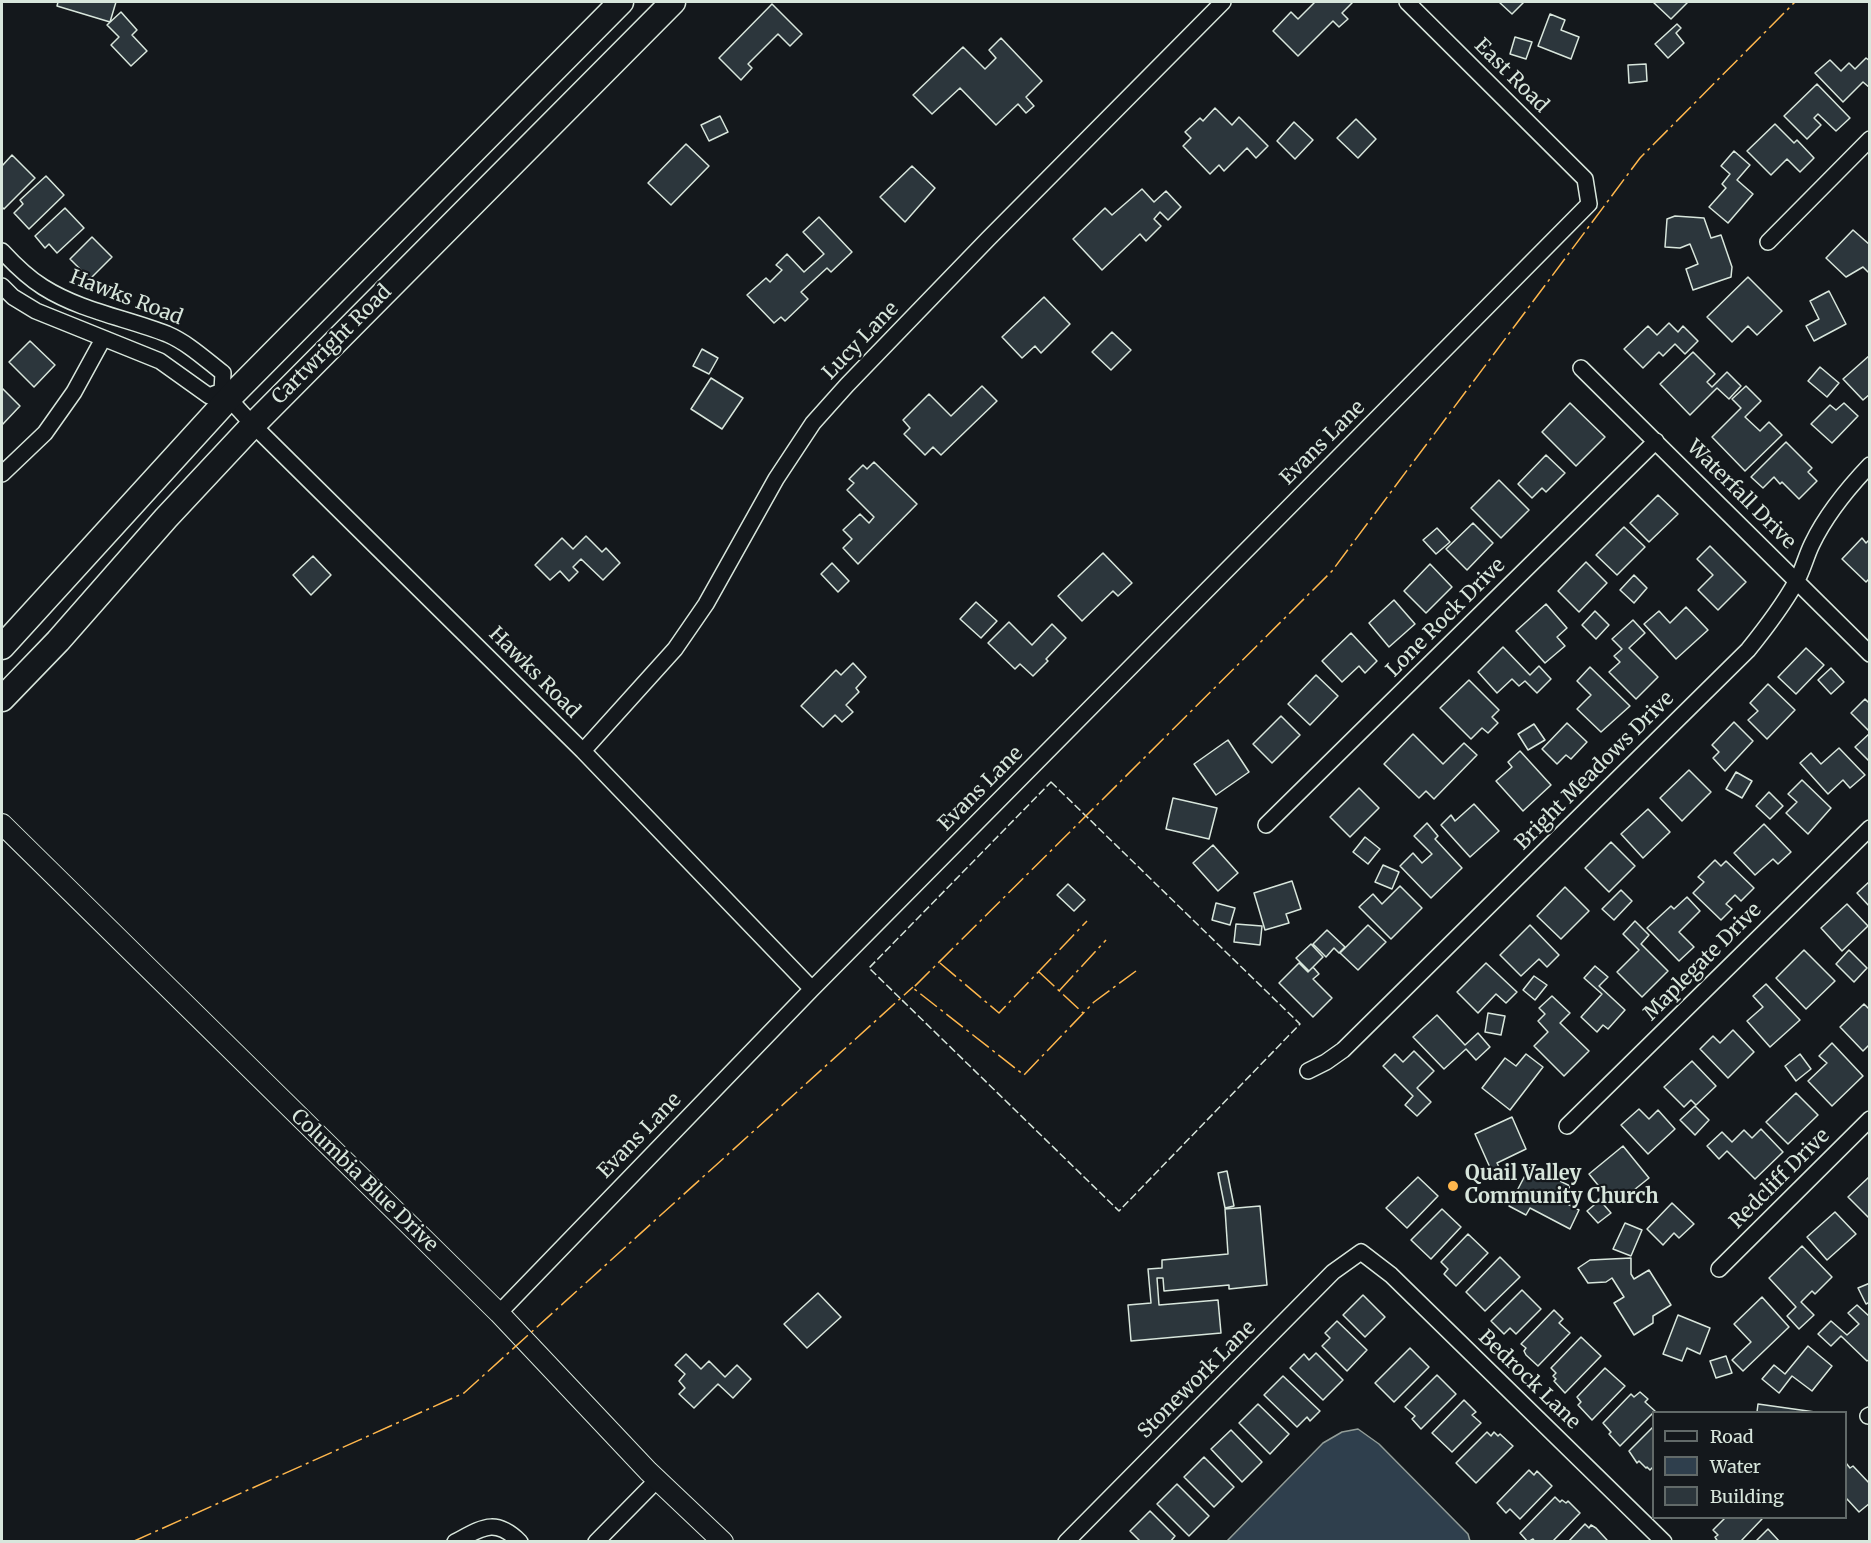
<!DOCTYPE html>
<html>
<head>
<meta charset="utf-8">
<style>
  body { margin:0 }
  #map { position:relative; width:1871px; height:1543px; overflow:hidden; background:#14181c; font-family:Merriweather,serif }
  canvas { display:block }
  .frame { position:absolute; inset:0; border:3px solid #d8e6dc; pointer-events:none }
  .legend { position:absolute; left:1652px; top:1411px; width:195px; height:108px; box-sizing:border-box; background:#14181c; border:2px solid #626a69; margin:0; padding:8px 10px; list-style:none; font-size:18px; color:#d8e6dc }
  .legend li { display:flex; align-items:center; gap:12px; height:30px }
  .legend b { width:30px; border:2px solid #626a69 }
</style>
</head>
<body>
<div id="map">
<canvas width="1871" height="1543"></canvas>
<div class="frame"></div>
<ul class="legend">
<li><b style="height:8px;background:#14181c"></b>Road</li>
<li><b style="height:16px;background:#2f3f4d"></b>Water</li>
<li><b style="height:16px;background:#2c363c"></b>Building</li>
</ul>
</div>
<script>
const ctx = document.querySelector('canvas').getContext('2d');
ctx.lineJoin = 'round';
function paint(path, color) {
  ctx.fillStyle = color;
  ctx.fill(path, 'evenodd');
}
function trace(path, color, width, dash) {
  ctx.strokeStyle = color;
  ctx.lineWidth = width;
  ctx.lineCap = dash ? 'butt' : 'round';
  ctx.setLineDash(dash || []);
  ctx.stroke(path);
}
function write(font, color, halo, rows, align = 'center') {
  ctx.font = font + ' Merriweather,serif';
  ctx.lineWidth = 4.5;
  ctx.setLineDash([]);
  ctx.textBaseline = 'middle';
  ctx.strokeStyle = halo;
  ctx.fillStyle = color;
  for (const [text, x, y, turn = 0] of rows) {
    ctx.save();
    ctx.translate(x, y);
    ctx.rotate((+turn || 0) * Math.PI / 180);
    ctx.textAlign = isNaN(turn) ? turn : align;
    if (halo) ctx.strokeText(text, 0, 0);
    ctx.fillText(text, 0, 0);
    ctx.restore();
  }
}
const water = new Path2D(`
  M1358 1429 1379 1444 1468 1534 1470 1541H1227L1323 1443 1342 1432Z`);
const building = new Path2D(`
  M58 2H116L110 22 57 6Z
  M1315 2H1353L1342 13 1348 19 1339 27 1333 21 1298 56 1273 31 1291 12 1298 19Z
  M1499 2H1524L1512 14Z
  M1653 2H1688L1671 19Z
  M772 4 802 34 790 46 778 34 748 64 752 68 741 80 719 58Z
  M121 12 137 30 132 35 147 51 131 66 111 45 119 37 107 25Z
  M1550 14 1565 20 1561 30 1579 37 1571 59 1538 46Z
  M1677 24 1681 28 1676 33 1684 43 1668 58 1655 44Z
  M1515 37 1532 42 1526 59 1510 54Z
  M1001 38 1042 81 1026 97 1034 106 1026 113 1018 104 996 125 960 88 932 114 913 95 963 47 985 69 996 58 989 50Z
  M1866 58 1870 61V88L1863 82 1843 102 1815 73 1830 60 1841 71 1849 63 1855 69Z
  M1646 64 1647 81 1629 83 1628 65Z
  M1817 84 1850 118 1836 131 1818 114 1814 118 1821 125 1807 139 1784 116Z
  M1215 108 1232 125 1239 117 1268 146 1256 158 1247 148 1224 171 1219 165 1210 174 1183 146 1191 138 1185 132 1200 118 1203 121Z
  M720 116 728 132 709 141 701 125Z
  M1356 119 1376 139 1358 158 1337 138Z
  M1294 122 1313 140 1295 159 1277 141Z
  M1775 124 1794 143 1797 140 1814 158 1800 172 1787 159 1771 175 1747 151Z
  M686 144 709 166 671 205 648 183Z
  M1734 151 1750 165 1737 180 1753 194 1728 223 1709 207 1726 188 1722 184 1730 174 1721 166Z
  M12 155 35 178 4 209 2 207V166Z
  M912 166 935 188 905 222 880 197Z
  M46 176 64 195 29 229 14 213 23 204 20 200Z
  M1142 189 1154 202 1166 191 1181 207 1168 220 1160 212 1154 219 1161 226 1146 241 1140 234 1102 270 1073 239 1105 208 1112 215Z
  M65 208 84 228 57 253 49 244 45 248 35 236Z
  M1675 216 1704 218 1711 238 1721 235 1732 267 1731 277 1693 290 1686 269 1698 264 1690 244 1680 248 1665 247 1667 219Z
  M819 217 852 252 831 272 827 268 801 292 808 299 785 321 781 317 774 323 747 295 766 278 770 282 782 270 776 265 787 254 804 272 824 254 803 232Z
  M1853 230 1870 245V270L1868 272 1863 267 1846 277 1826 258Z
  M92 237 112 257 90 279 70 259Z
  M1748 277 1782 311 1757 335 1748 326 1732 342 1707 317Z
  M1829 291 1846 324 1814 341 1806 326 1819 319 1810 301Z
  M1044 297 1070 324 1041 353 1035 346 1022 358 1002 337Z
  M1669 323 1678 332 1683 326 1698 341 1685 354 1675 344 1663 356 1659 352 1643 368 1624 349 1648 326 1657 335Z
  M1112 332 1131 350 1111 370 1092 352Z
  M30 341 55 365 34 387 9 362Z
  M702 349 718 358 709 374 693 366Z
  M1693 352 1715 374 1707 382 1712 387 1727 372 1741 386 1729 399 1717 388 1690 415 1660 384Z
  M1870 355V394L1863 400 1843 379Z
  M1820 367 1839 383 1827 397 1808 381Z
  M711 378 743 398 722 429 691 409Z
  M982 386 997 401 941 455 933 447 925 455 904 434 910 428 903 420 929 394 951 416Z
  M1746 386 1761 401 1745 417 1760 431 1769 422 1782 435 1745 471 1712 437 1741 408 1732 399Z
  M2 388 20 406 2 425Z
  M1570 403 1605 437 1576 466 1542 432Z
  M1844 403 1858 416 1832 443 1811 424 1830 405 1836 410Z
  M1786 442 1812 468 1808 472 1817 481 1799 499 1782 482 1780 484 1774 477 1763 488 1751 477Z
  M1546 455 1565 473 1546 492 1542 488 1532 498 1518 484Z
  M874 462 917 504 858 564 843 548 852 539 843 530 860 514 869 523 874 517 847 490 854 483 849 479 863 465 867 469Z
  M1499 480 1529 510 1501 538 1471 508Z
  M1658 495 1678 514 1649 542 1630 523Z
  M1473 523 1493 543 1467 570 1446 549Z
  M1624 527 1645 547 1617 575 1596 555Z
  M1437 528 1450 542 1436 554 1423 540Z
  M586 536 602 552 606 548 620 563 603 580 581 559 573 567 578 572 569 581 560 571 550 580 535 565 562 538 573 549Z
  M1862 538 1866 543 1870 539V578L1866 582 1842 559Z
  M1710 546 1746 582 1718 610 1698 590 1713 575 1697 559Z
  M1103 553 1132 583 1118 596 1113 591 1082 621 1058 596Z
  M313 556 331 575 311 595 293 575Z
  M1586 562 1607 583 1579 612 1558 591Z
  M832 563 849 581 838 592 821 574Z
  M1430 564 1452 587 1426 613 1404 591Z
  M1634 575 1647 588 1634 603 1620 590Z
  M1394 600 1415 624 1389 647 1369 623Z
  M976 602 997 621 981 638 960 619Z
  M1546 604 1567 628 1557 637 1565 646 1545 663 1516 631Z
  M1686 607 1708 630 1676 659 1644 624 1659 611 1670 623Z
  M1595 611 1609 625 1596 639 1582 625Z
  M1633 620 1645 633 1629 648 1658 677 1636 699 1609 672 1620 662 1614 656 1622 649 1612 639Z
  M1009 622 1032 645 1052 624 1066 638 1046 659 1048 661 1033 676 1020 664 1015 669 988 643Z
  M1351 633 1377 661 1365 673 1359 666 1342 682 1322 661Z
  M1503 647 1530 675 1539 666 1551 679 1537 693 1525 681 1519 686 1512 679 1497 693 1478 672Z
  M1806 648 1824 665 1796 694 1778 677Z
  M853 663 866 677 856 688 859 692 846 705 853 712 842 722 835 715 823 727 801 706 836 670 841 675Z
  M1590 667 1630 706 1601 732 1577 709 1591 695 1577 681Z
  M1831 668 1844 682 1831 694 1818 680Z
  M1316 675 1338 696 1310 725 1288 704Z
  M1469 680 1499 710 1492 717 1498 723 1488 733 1482 728 1471 739 1440 708Z
  M1768 684 1795 710 1767 739 1748 720 1758 711 1750 703Z
  M1865 699 1870 704V732L1851 713Z
  M1281 716 1300 735 1272 763 1253 744Z
  M1734 722 1753 741 1725 771 1713 758 1719 752 1712 745Z
  M1567 723 1587 742 1571 759 1566 755 1557 764 1542 749Z
  M1534 724 1545 740 1528 750 1518 734Z
  M1870 733V762L1855 747Z
  M1413 734 1443 764 1464 743 1477 755 1434 799 1426 791 1419 798 1384 764Z
  M1228 740 1249 772 1216 795 1194 764Z
  M1839 748 1865 775 1850 788 1843 780 1828 794 1800 763 1811 753 1821 764Z
  M1520 751 1551 785 1523 811 1496 781 1512 767 1508 762Z
  M1689 770 1711 792 1682 821 1660 798Z
  M1736 772 1752 781 1742 798 1726 789Z
  M1802 780 1831 808 1808 834 1786 813 1797 802 1788 794Z
  M1359 788 1379 808 1350 837 1330 817Z
  M1769 792 1783 806 1770 819 1756 806Z
  M1173 798 1217 808 1209 839 1166 829Z
  M1474 804 1499 831 1470 857 1441 825 1451 815 1455 821Z
  M1648 809 1670 832 1643 858 1621 834Z
  M1427 823 1438 836 1435 839 1462 868 1431 898 1400 866 1413 853 1422 863 1432 854 1414 836Z
  M1764 824 1791 852 1778 864 1773 859 1755 875 1734 853Z
  M1365 837 1380 849 1368 864 1353 852Z
  M1611 842 1635 866 1609 892 1585 868Z
  M1213 845 1238 873 1218 891 1193 863Z
  M1715 860 1721 866 1726 861 1754 888 1741 901 1735 895 1726 904 1732 909 1721 920 1693 893 1704 882 1698 877Z
  M1383 865 1399 872 1392 889 1375 882Z
  M1292 881 1301 909 1286 914 1289 923 1265 930 1254 893Z
  M1870 881V907L1857 893Z
  M1068 884 1085 900 1074 911 1057 895Z
  M1400 886 1422 908 1391 939 1359 907 1373 894 1382 904Z
  M1565 887 1589 911 1561 939 1537 916Z
  M1621 890 1632 901 1614 920 1602 909Z
  M1687 897 1700 911 1679 932 1694 947 1679 961 1647 928 1671 906 1674 909Z
  M1216 903 1235 908 1230 925 1212 920Z
  M1847 904 1868 926 1842 951 1821 928Z
  M1635 921 1649 935 1641 944 1668 971 1642 997 1617 972 1639 950 1623 934Z
  M1236 924 1262 926 1260 945 1234 942Z
  M1368 925 1386 942 1358 970 1340 953Z
  M1530 925 1559 955 1547 967 1539 959 1521 976 1500 955Z
  M1327 930 1345 947 1339 953 1334 948 1326 957 1313 944Z
  M1311 944 1323 957 1309 971 1296 958Z
  M1804 950 1835 981 1806 1009 1776 978Z
  M1849 950 1867 968 1854 982 1836 964Z
  M1299 963 1308 972 1313 967 1319 974 1313 979 1332 998 1313 1017 1279 983Z
  M1486 963 1517 992 1506 1003 1496 994 1478 1013 1457 992Z
  M1595 966 1608 977 1599 986 1625 1010 1608 1029 1603 1025 1597 1032 1581 1017 1602 994 1584 978Z
  M1534 976 1547 985 1535 1000 1523 990Z
  M1766 984 1800 1020 1770 1047 1747 1021 1763 1007 1753 996Z
  M1552 996 1570 1013 1560 1023 1589 1051 1564 1076 1534 1046 1548 1032 1538 1021 1545 1014 1539 1008Z
  M1864 1004 1870 1010V1044L1863 1051 1840 1027Z
  M1488 1013 1505 1016 1501 1035 1485 1032Z
  M1437 1015 1465 1045 1478 1033 1490 1047 1476 1060 1466 1049 1444 1069 1413 1037Z
  M1733 1030 1754 1052 1728 1078 1700 1049 1713 1036 1720 1043Z
  M1832 1043 1863 1076 1832 1106 1808 1081 1827 1063 1819 1056Z
  M1414 1051 1434 1071 1417 1088 1431 1102 1417 1116 1405 1105 1413 1096 1383 1066 1395 1054 1403 1062Z
  M1526 1054 1543 1067 1510 1110 1482 1088 1505 1058 1516 1066Z
  M1800 1054 1811 1069 1796 1081 1785 1066Z
  M1692 1061 1716 1086 1696 1105 1691 1100 1684 1107 1664 1087Z
  M1796 1093 1818 1115 1788 1144 1766 1122Z
  M1695 1106 1709 1120 1695 1135 1680 1120Z
  M1639 1109 1649 1119 1658 1110 1675 1129 1648 1154 1621 1125Z
  M1512 1117 1526 1149 1497 1163 1504 1177 1496 1181 1475 1134Z
  M1761 1129 1783 1152 1755 1179 1727 1151 1719 1159 1707 1146 1722 1132 1732 1142 1744 1130 1752 1138Z
  M1623 1146 1649 1178 1624 1198 1619 1192 1604 1205 1611 1213 1598 1223 1587 1211 1606 1195 1589 1174Z
  M1530 1166 1570 1186 1562 1201 1579 1210 1570 1229 1530 1208 1526 1215 1509 1206Z
  M1227 1171 1234 1206 1225 1208 1218 1173Z
  M1870 1176V1219L1848 1197Z
  M1418 1177 1438 1196 1407 1228 1386 1208Z
  M1672 1203 1694 1224 1679 1238 1674 1233 1663 1245 1647 1229Z
  M1260 1206 1267 1285 1229 1289V1285L1164 1291 1163 1278H1157L1159 1305 1218 1300 1221 1333 1131 1341 1128 1305 1151 1303 1148 1269 1162 1268V1260L1228 1254 1225 1209Z
  M1442 1209 1461 1227 1431 1259 1411 1240Z
  M1835 1212 1856 1234 1827 1260 1807 1237Z
  M1625 1223 1642 1230 1631 1256 1613 1249Z
  M1468 1234 1488 1253 1456 1286 1444 1274 1448 1269 1441 1262Z
  M1802 1246 1832 1277 1815 1294 1812 1291 1801 1302 1814 1315 1799 1329 1787 1316 1796 1307 1769 1278Z
  M1500 1257 1520 1277 1485 1311 1466 1292Z
  M1631 1258V1274L1634 1279 1649 1270 1671 1305 1653 1316V1323L1634 1335 1614 1303 1624 1297 1612 1278 1606 1282 1588 1283 1578 1268 1590 1260Z
  M1870 1283V1302L1866 1304 1858 1288Z
  M1522 1290 1541 1309 1516 1334 1510 1328 1504 1334 1491 1321Z
  M818 1293 841 1317 807 1348 784 1324Z
  M1363 1295 1385 1317 1365 1337 1343 1315Z
  M1762 1297 1789 1327 1743 1371 1732 1360 1751 1342 1734 1324Z
  M1857 1305 1870 1317V1359L1867 1361 1841 1336 1831 1346 1818 1334 1831 1321 1847 1335 1859 1324 1848 1313Z
  M1554 1310 1563 1319 1559 1323 1570 1333 1538 1366 1526 1355 1524 1351 1526 1348 1521 1344Z
  M1678 1315 1710 1328 1700 1354 1687 1348 1682 1361 1663 1354Z
  M1337 1321 1367 1350 1347 1371 1322 1346 1330 1338 1325 1333Z
  M1581 1337 1601 1356 1565 1393 1554 1381 1556 1379 1553 1376 1556 1373 1551 1368Z
  M1808 1346 1832 1366 1812 1391 1792 1376 1779 1393 1762 1379 1774 1365 1785 1374Z
  M1410 1348 1429 1367 1394 1402 1375 1383Z
  M1316 1353 1343 1380 1323 1400 1290 1368 1304 1354 1309 1360Z
  M686 1354 701 1369 709 1361 725 1377 737 1365 751 1379 733 1398 718 1384 694 1408 679 1394 685 1388 679 1381 685 1374 675 1365Z
  M1726 1356 1732 1373 1716 1378 1710 1361Z
  M1605 1368 1625 1386 1592 1420 1578 1405 1581 1402 1577 1397Z
  M1437 1375 1456 1394 1421 1429 1412 1419 1415 1416 1405 1407Z
  M1283 1376 1320 1411 1310 1421 1307 1417 1297 1427 1264 1395Z
  M1640 1392 1648 1399 1645 1402 1655 1411 1620 1446 1609 1434 1611 1432 1603 1423 1631 1394 1634 1397Z
  M1464 1400 1476 1412 1472 1415 1481 1423 1452 1452 1432 1433Z
  M1258 1404 1289 1434 1270 1454 1239 1423Z
  M1758 1404 1815 1412H1757Z
  M1653 1427 1654 1466 1650 1470 1647 1467 1646 1468 1639 1461 1637 1463 1629 1451Z
  M1231 1430 1262 1462 1242 1482 1211 1449Z
  M1487 1432 1491 1436 1494 1432 1498 1436 1500 1434 1513 1446 1476 1483 1456 1463Z
  M1204 1457 1234 1487 1214 1507 1184 1477Z
  M1846 1463 1850 1468 1853 1466 1870 1484V1503L1859 1512 1847 1499 1846 1501Z
  M1529 1470 1534 1475 1537 1471 1552 1486 1520 1519 1510 1509 1506 1513 1497 1503Z
  M1177 1484 1209 1516 1189 1536 1157 1504Z
  M1555 1497 1560 1502 1562 1500 1566 1503 1568 1501 1580 1513 1552 1542H1535L1533 1539 1528 1542 1520 1533Z
  M1150 1511 1175 1536 1170 1542H1141L1130 1531Z
  M1725 1518H1760L1762 1519 1740 1542H1718L1715 1537 1718 1535 1713 1530Z
  M1585 1524 1589 1528 1591 1525 1596 1528 1607 1540 1606 1542H1568Z
  M1768 1529 1780 1542H1755Z`);
const minor = new Path2D(`
  M1768 242 1870 139
  M2 251C14 264 27 277 43 287 81 311 126 318 167 334 188 343 205 359 223 373L222 391 253 425 583 751 812 989
  M2 286 13 297 36 311 160 361 209 396 222 391
  M1581 368 1870 654
  M2 474 45 433 74 392 103 339
  M583 751 675 649 706 604 776 479 813 423 847 385 988 239 1223 2
  M1266 825 1656 441
  M1308 1071 1326 1062 1343 1050 1748 650C1765 629 1782 607 1796 582 1803 570 1806 556 1812 544 1826 515 1848 488 1870 465
  M1567 1126 1870 828
  M1719 1269 1870 1119
  M499 1313 812 989 1589 204 1585 179 1407 2
  M1868 1416 1870 1415
  M455 1542C482 1528 495 1517 520 1542
  M596 1542 657 1480
  M1066 1542 1333 1272 1361 1252 1391 1275 1664 1542`);
const tertiary = new Path2D(`
  M2 824 499 1313 648 1471 723 1542`);
const primary = new Path2D(`
  M2 647 229 398 621 2
  M2 699 58 641 166 518 253 425 673 2`);
const fence = new Path2D(`
  M1051 782 1300 1024 1119 1211 869 968Z`);
const power = new Path2D(`
  M940 963 999 1013 1087 921
  M1136 971 1094 1002 1024 1075 913 988 1332 571 1640 158 1795 2
  M1039 972 1083 1013
  M1059 991 1106 940
  M132 1542 464 1393 913 987`);
const markers = [
  [1453,1186,6,"#ffb74d"]
];
const streetNames = [
  ["East Road",1511,76,45],
  ["Hawks Road",126,298,21],
  ["Lucy Lane",861,341,-46],
  ["Cartwright Road",332,345,-45],
  ["Evans Lane",1323,443,-45],
  ["Waterfall Drive",1741,495,45],
  ["Lone Rock Drive",1446,618,-45],
  ["Hawks Road",534,673,45],
  ["Bright Meadows Drive",1595,771,-45],
  ["Evans Lane",981,789,-45],
  ["Maplegate Drive",1703,962,-45],
  ["Evans Lane",640,1136,-46],
  ["Redcliff Drive",1780,1179,-45],
  ["Columbia Blue Drive",364,1181,44],
  ["Stonework Lane",1197,1380,-45],
  ["Bedrock Lane",1529,1380,44]
];
const poiNames = [
  ["Quail Valley",1465,1174],
  ["Community Church",1465,1197]
];
paint(water, '#2f3f4d');
trace(water, '#939e99', 1.5);
paint(building, '#2c363c');
trace(building, '#d8e6dc', 1.5);
trace(minor, '#d8e6dc', 18);
trace(tertiary, '#d8e6dc', 22);
trace(primary, '#d8e6dc', 27);
trace(minor, '#14181c', 15);
trace(tertiary, '#14181c', 20);
trace(primary, '#14181c', 24);
trace(fence, '#d8e6dc', 1.5, [8, 3]);
trace(power, '#ffb74d', 1.5, [21, 4.5, 3, 4.5]);
for (const [x, y, r, color] of markers) {
  const dot = new Path2D();
  dot.arc(x, y, r, 0, 2 * Math.PI);
  ctx.fillStyle = color;
  ctx.fill(dot);
  trace(dot, '#14181c', 2);
}
write('20px', '#d8e6dc', '#14181c', streetNames);
write('bold 20px', '#d8e6dc', '#14181c', poiNames, 'left');
</script>
</body>
</html>
